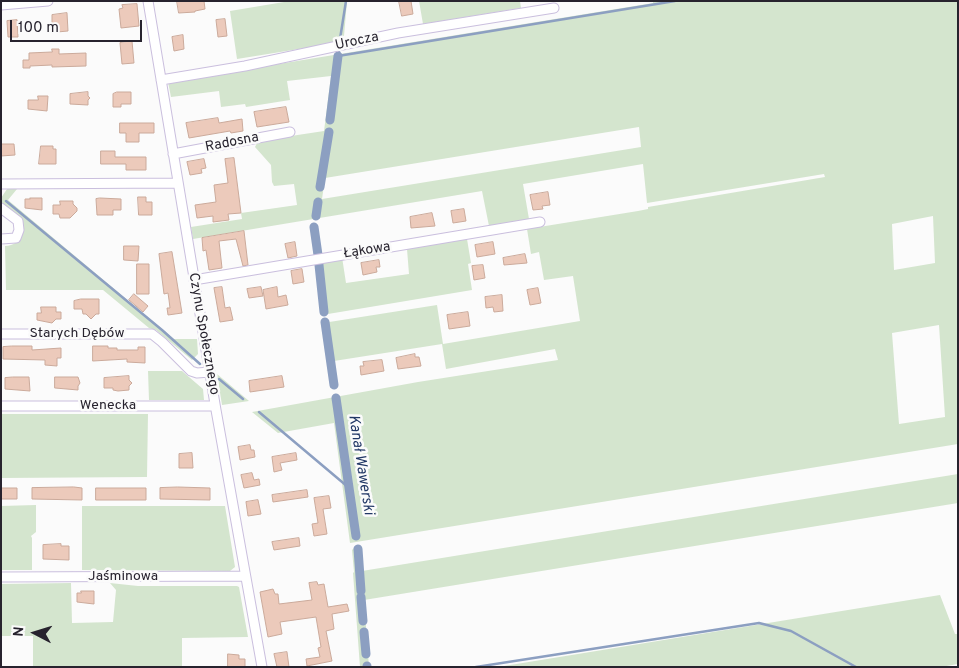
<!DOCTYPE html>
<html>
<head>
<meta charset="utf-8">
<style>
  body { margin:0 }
  #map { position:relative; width:959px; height:668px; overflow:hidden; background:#fbfbfb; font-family:Overpass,sans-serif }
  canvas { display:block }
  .frame { position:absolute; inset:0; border:2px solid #27232e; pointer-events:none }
  .north { position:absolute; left:10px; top:608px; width:50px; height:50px; -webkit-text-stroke:4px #fbfbfb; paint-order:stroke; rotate:275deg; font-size:14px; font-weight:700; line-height:20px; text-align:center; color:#27232e }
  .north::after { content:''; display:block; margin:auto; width:18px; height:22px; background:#27232e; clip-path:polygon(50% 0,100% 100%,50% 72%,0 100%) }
  .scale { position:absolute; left:10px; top:20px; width:132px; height:22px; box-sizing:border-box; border:2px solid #27232e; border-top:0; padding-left:6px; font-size:15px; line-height:18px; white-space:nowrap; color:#27232e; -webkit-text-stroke:4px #fbfbfb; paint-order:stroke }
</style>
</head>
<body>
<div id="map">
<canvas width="959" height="668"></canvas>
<div class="frame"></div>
<div class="north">N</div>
<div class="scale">100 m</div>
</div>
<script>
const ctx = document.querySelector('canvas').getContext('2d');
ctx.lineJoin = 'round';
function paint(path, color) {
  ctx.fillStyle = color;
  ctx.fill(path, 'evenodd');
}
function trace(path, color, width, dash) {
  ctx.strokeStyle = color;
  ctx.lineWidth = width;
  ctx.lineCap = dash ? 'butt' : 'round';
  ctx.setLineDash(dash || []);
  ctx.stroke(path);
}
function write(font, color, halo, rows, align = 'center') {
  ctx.font = font + ' Overpass,sans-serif';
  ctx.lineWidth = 5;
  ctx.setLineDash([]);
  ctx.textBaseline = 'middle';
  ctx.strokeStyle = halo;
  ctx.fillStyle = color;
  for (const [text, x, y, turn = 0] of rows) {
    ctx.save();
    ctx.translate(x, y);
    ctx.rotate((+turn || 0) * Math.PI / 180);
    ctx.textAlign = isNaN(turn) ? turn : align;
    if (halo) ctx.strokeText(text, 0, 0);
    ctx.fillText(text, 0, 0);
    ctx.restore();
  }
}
const green = new Path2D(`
  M290 1H347L344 36 337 37 336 43 237 59 230 11Z
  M419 1H520L521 8 423 24Z
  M653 1H958V444L350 543 334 423 278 433 252 412 418 382 558 360 555 349 446 369 442 344 334 361 338 386 331 387 323 323 437 305 443 344 580 321 573 276 544 280 539 252 531 254 527 229 638 211 648 209V207L825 177 824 174 647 203 643 164 523 184 529 219 489 226 482 191 193 239 191 227 242 219 241 213 297 205 294 184 274 186 272 182 271 165 255 147 258 141 324 131 331 76 287 81 290 100 246 107 245 104 221 107 219 91 171 97 168 82 653 3ZM639 127 641 147 322 199 325 178ZM933 216 935 263 894 270 892 224ZM939 325 945 417 899 424 892 333Z
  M11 188 17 189 8 200 174 339H197L198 354 192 360 156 330 149 328 103 290H6L5 246C14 246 19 241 22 233L1 204V198L7 189Z
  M467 239 471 263 468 264 472 290 322 315 316 263 342 257 346 283 409 274 407 249Z
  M148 371H182L203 389 204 400H149Z
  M217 374 249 401 222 405Z
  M1 414H148L147 477 1 478Z
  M958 474V503L364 600 369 667H360L353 573 354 572 352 550 354 548 359 549 362 571Z
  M36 505V532L31 536 32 538V570H1V506Z
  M82 506H225L235 567 230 571 82 570Z
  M71 583 72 623 113 622 116 590 110 583 138 586H237L239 587 248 637 182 638V667H33V636H1V584Z
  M940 595 955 634H958V664L941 667H498Z`);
const stream = new Path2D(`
  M340 39 346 1
  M339 52 338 56 675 1
  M6 201 162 330 200 364
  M219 379 243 399
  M259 412 348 487
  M476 667 759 623 791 631 856 667`);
const canal = new Path2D(`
  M330 120 338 56
  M320 187 329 132
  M316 216 318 202
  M314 227 318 255
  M319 265 324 312
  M325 322 334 385
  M336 398 356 536
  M358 549 361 591
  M361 597 363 621
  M364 632 366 654
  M367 666V667`);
const building = new Path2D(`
  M177 1H204L205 9 195 11V12L179 13Z
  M399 1H411L413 14 402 16Z
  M137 4 139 26 121 28 119 9 123 8 122 5Z
  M67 13 68 31 57 32V23L52 24V15Z
  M225 19 227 36 218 37 216 20Z
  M17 20 18 37H8L7 21Z
  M183 35 184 49 174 51 172 37Z
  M132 41 134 63 122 64 120 43Z
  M52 49H59V54L86 53V66L52 67V65L30 66V68H23V60H29V53L52 52Z
  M88 92V96L90 98 88 100V105L70 104V94Z
  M117 92H131V104H121V107H113V94Z
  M38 96H48L47 111 28 109V100H38Z
  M286 107 289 122 257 127 254 112Z
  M218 118 219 123 242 119 243 131 231 133 230 131 189 138 186 123Z
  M120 123H154V133H139V142H126V133H120Z
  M1 144H14L15 155 1 156Z
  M41 146H53V149H56V164H39Z
  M101 151H115V157H146V170H126V164H101Z
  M234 158 241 213 228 214 229 220 213 222V216L197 218 195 205 216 202 214 185 228 183 225 159Z
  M204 159 206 168 201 169 202 173 190 175 187 162Z
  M548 192 550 205 542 206 543 209 533 210 530 195Z
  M138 197H146V202H152V215H139Z
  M30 198H42V210L25 208V199H30Z
  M100 198 121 199V210H113V215H97L96 199Z
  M60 201H73V204L77 208V211L70 218H60L59 214H53V205H60Z
  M464 209 466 221 453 223 451 211Z
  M432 213 435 226 411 228 410 217Z
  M244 231 248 265 243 266 236 239 219 241 222 268 209 270 206 250 203 251 202 238Z
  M295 242 297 256 288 258 285 244Z
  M493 242 495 254 477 257 475 245Z
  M124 246H139L138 261 124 260Z
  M172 252 182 313 168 315 167 308H170L169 300 168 293 164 294 159 254Z
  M525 254 527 263 504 265 503 258Z
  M379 260 380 267H376L377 272 363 275 361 263Z
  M137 264H149V294H137Z
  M483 265 485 278 474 280 472 266Z
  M302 269 304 282 293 284 291 271Z
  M222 287 225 308 230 307 233 320 220 322 214 288Z
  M261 287 263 296 249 298 247 289Z
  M277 287 278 297 286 295 288 305 266 309 263 290Z
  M538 288 541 303 530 305 527 290Z
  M134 294 148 306 143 312 129 300Z
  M502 295 503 311 494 312 493 307 486 308 485 297Z
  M81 299H99V314H96L91 319 86 314H83L82 309H74V301Z
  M41 307H56V312H61V319H56L52 323 37 320V313H41Z
  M468 312 470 326 449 329 447 315Z
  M12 346H32V350L61 348V358H57V366L45 365V360L3 359V347Z
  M93 346H108V348H117V350H138V347H145V363L127 362V359L93 361Z
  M415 354V357H419L421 366 398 369 396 358Z
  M382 360 384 371 361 375 360 366H364L363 362Z
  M129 376V380L132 383 129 386V390L118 391 113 390V388H104V378Z
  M282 376 284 387 250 392 249 381Z
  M13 377H29L30 391 5 389V378Z
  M55 377H78L80 383 78 386V390L55 388Z
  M250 445 251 450H254L255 457 240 460 238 447Z
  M192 453 193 468H179V454Z
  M296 453 297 460 280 463 282 470 274 472 272 457Z
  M252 473 254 480 259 479 260 485 244 488 241 475Z
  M74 487 82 488V500L32 499V488Z
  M178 487 210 488V500L160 499V488Z
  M1 488H17V499H1Z
  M96 488H146V500H96Z
  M307 490 308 497 273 502 272 495Z
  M329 496 331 508 323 509 327 534 314 536 312 524 318 523 314 498Z
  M258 500 261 514 248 516 246 502Z
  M299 538 300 546 274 550 272 542Z
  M61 544V546H69V560L43 559V545Z
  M317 582 318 585 324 584 328 607 347 604 349 611 332 614 334 629 326 631 332 661 307 666 306 659 320 657 318 648 321 647 316 617 280 622 282 634 268 637 260 592 273 589 275 594H278L279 604 312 600 309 583Z
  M81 591H94V604L77 602V593H81Z
  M287 652 289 667H277L274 654Z
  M228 654 239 655V659H245V667H228Z`);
const minor = new Path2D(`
  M148 1 216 410 262 667
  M1 5 48 1
  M161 80 245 66 398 33 554 8
  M173 154 290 132
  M1 184 178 183
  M1 208 18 221 19 230 16 238 1 239
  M194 280 540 222
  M1 334H152L162 342 191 371 197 373 210 372
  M1 406H215
  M1 577 245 576`);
const streetNames = [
  ["Urocza",357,42,-12],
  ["Radosna",232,143,-11],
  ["Łąkowa",367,251,-9],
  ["Starych Dębów",77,334],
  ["Czynu Społecznego",203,334,80],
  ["Wenecka",108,406],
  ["Jaśminowa",123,577]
];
const waterNames = [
  ["Kanał Wawerski",360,465,81]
];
paint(green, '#d4e5ce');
trace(stream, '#8c9fc1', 2.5);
trace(canal, '#8c9fc1', 9);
paint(building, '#eccabb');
trace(building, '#cbaa9b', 1);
trace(minor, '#cabfde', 11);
trace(minor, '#fff', 9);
write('14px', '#27232e', '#fbfbfb', streetNames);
write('italic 15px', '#213765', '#fbfbfb', waterNames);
</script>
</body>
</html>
